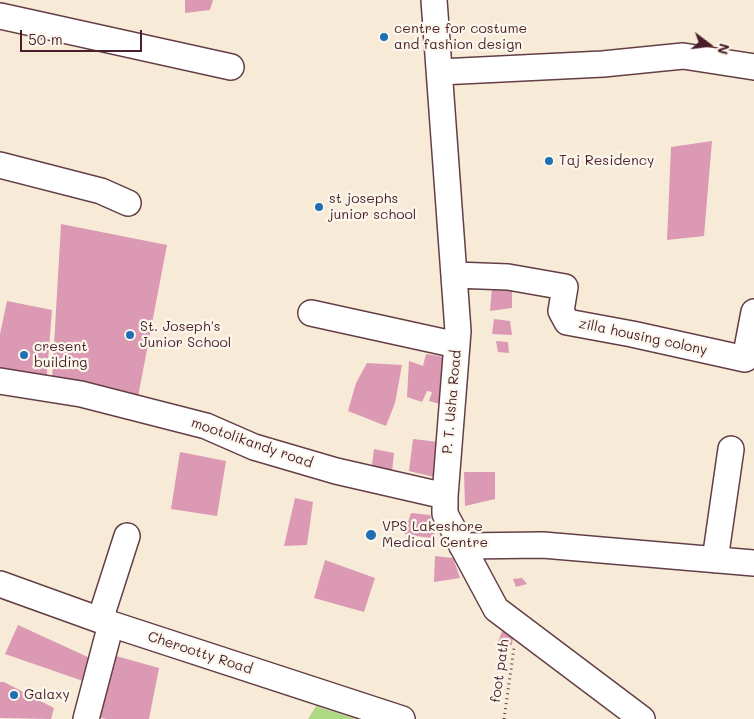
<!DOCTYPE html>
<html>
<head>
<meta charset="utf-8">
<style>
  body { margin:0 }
  #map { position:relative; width:754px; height:719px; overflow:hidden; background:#f7ebd8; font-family:Mali,sans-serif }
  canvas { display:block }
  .north { position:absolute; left:684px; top:20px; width:50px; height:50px; -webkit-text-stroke:4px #fbf7ec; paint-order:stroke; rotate:105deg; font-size:14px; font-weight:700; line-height:20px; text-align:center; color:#4a1f2b }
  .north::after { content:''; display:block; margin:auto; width:18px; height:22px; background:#4a1f2b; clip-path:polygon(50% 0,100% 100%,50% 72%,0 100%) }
  .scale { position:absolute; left:20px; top:30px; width:122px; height:22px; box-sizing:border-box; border:2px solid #4a1f2b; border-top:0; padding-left:6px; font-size:15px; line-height:18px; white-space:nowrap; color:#4a1f2b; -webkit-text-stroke:4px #fbf7ec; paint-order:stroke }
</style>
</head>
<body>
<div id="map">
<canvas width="754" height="719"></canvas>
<div class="north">N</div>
<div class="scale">50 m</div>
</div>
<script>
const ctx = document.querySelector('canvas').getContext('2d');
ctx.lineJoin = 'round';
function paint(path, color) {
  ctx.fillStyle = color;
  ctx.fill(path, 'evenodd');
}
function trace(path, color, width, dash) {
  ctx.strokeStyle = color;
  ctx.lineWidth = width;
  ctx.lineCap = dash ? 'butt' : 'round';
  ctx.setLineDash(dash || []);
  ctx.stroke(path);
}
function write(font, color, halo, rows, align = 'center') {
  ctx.font = font + ' Mali,sans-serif';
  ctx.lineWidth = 4.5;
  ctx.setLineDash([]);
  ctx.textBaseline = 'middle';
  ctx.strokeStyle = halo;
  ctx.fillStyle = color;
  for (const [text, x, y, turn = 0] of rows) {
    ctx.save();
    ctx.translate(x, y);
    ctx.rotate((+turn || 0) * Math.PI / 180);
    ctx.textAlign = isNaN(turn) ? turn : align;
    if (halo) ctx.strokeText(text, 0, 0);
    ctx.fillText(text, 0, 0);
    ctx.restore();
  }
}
const green = new Path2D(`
  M316 706 355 719H308Z`);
const building = new Path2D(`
  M185 0H213L210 10 185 13Z
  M712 141 704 236 667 240 671 147Z
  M61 224 167 245 137 402 52 380Z
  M492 287H512V308L490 311Z
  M7 301 52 310 46 387 0 379V334Z
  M494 319 510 321 512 335 492 334Z
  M496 341 508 342 509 353 498 352Z
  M426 354 445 357V372L440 394V404L429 401 432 392 427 391 422 402 407 397 409 361 423 366Z
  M367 363 402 365 395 403 386 426 348 411 356 383Z
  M413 439 439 442 438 478 409 471Z
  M374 449 394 453 392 472 372 465Z
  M180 452 226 461 217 516 171 509Z
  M464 472H495V499L465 506Z
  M295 498 313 502 307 545 284 546Z
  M411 513 430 515 436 539 404 534Z
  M435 556 453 558 460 578 434 582Z
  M325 560 375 578 364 612 314 598Z
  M522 578 527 584 516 587 513 579Z
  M18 625 90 658 83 681 5 654Z
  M504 626 513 637 512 645H497Z
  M109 654 159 668 149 719H106L93 716Z
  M0 682H4L54 708 51 719 0 718Z`);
const path = new Path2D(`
  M504 719 514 648`);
const minor = new Path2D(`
  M434 0 458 331 445 496V514L496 609 642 719
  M0 16 231 67
  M440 72 603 64 683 56 754 67
  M0 165 101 191 128 203
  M455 275 508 277 565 287 561 311 567 322 632 334 745 359 754 312
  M311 313 457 345
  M0 381 81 394 206 426 254 447 336 471 445 496
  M462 546 543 545 754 563
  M715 560 731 449
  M0 584 111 624 402 719
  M100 620 127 536
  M86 719 111 624`);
const markers = [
  [384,37,5,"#1f6fb2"],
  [549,161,5,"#1f6fb2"],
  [319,207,5,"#1f6fb2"],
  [130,335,5,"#1f6fb2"],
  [24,355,5,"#1f6fb2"],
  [371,535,6,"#1f6fb2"],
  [14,695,5,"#1f6fb2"]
];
const poiNames = [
  ["centre for costume",394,29],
  ["and fashion design",394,45],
  ["Taj Residency",559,161],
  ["st josephs",329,199],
  ["junior school",329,215],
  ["St. Joseph's",140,327],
  ["Junior School",140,343],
  ["cresent",34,347],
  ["building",34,363],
  ["VPS Lakeshore",382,527],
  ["Medical Centre",382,543],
  ["Galaxy",24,695]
];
const streetNames = [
  ["zilla housing colony",643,337,12],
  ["P. T. Usha Road",452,402,-85],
  ["mootolikandy road",252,443,19],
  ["Cherootty Road",200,653,18],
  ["foot path",500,671,-82]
];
paint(green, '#add884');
paint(building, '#db99b4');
trace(minor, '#643e45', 28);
trace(path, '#643e45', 3, [1, 4]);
trace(minor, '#fff', 25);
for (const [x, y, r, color] of markers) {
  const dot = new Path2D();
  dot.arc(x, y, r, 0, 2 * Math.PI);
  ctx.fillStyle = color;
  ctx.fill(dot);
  trace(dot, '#fbf7ec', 2);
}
write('14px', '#4a1f2b', '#fbf7ec', poiNames, 'left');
write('14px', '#4a1f2b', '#fbf7ec', streetNames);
</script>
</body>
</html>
